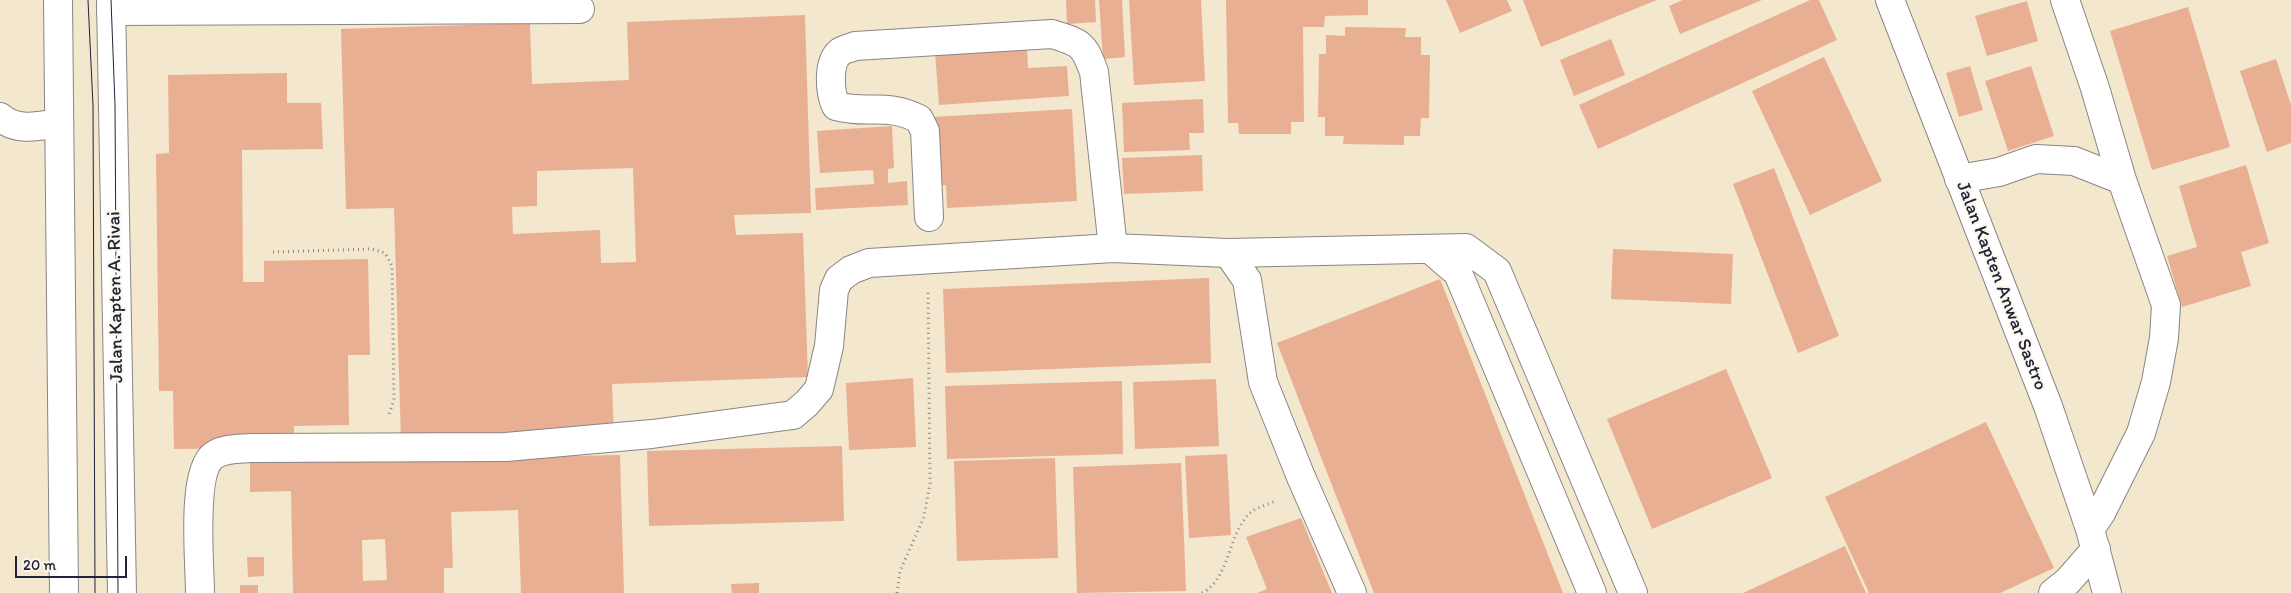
<!DOCTYPE html>
<html>
<head>
<meta charset="utf-8">
<style>
  body { margin:0 }
  #map { position:relative; width:2291px; height:593px; overflow:hidden; background:#f3e7ce; font-family:Itim,sans-serif }
  canvas { display:block }
  .scale { position:absolute; left:15px; top:556px; width:112px; height:22px; box-sizing:border-box; border:2px solid #22223b; border-top:0; padding-left:6px; font-size:15px; line-height:18px; white-space:nowrap; color:#22223b; -webkit-text-stroke:4px #fbf7ec; paint-order:stroke }
</style>
</head>
<body>
<div id="map">
<canvas width="2291" height="593"></canvas>
<div class="scale">20 m</div>
</div>
<script>
const ctx = document.querySelector('canvas').getContext('2d');
ctx.lineJoin = 'round';
function paint(path, color) {
  ctx.fillStyle = color;
  ctx.fill(path, 'evenodd');
}
function trace(path, color, width, dash) {
  ctx.strokeStyle = color;
  ctx.lineWidth = width;
  ctx.lineCap = dash ? 'butt' : 'round';
  ctx.setLineDash(dash || []);
  ctx.stroke(path);
}
function write(font, color, halo, rows, align = 'center') {
  ctx.font = font + ' Itim,sans-serif';
  ctx.lineWidth = 4.5;
  ctx.setLineDash([]);
  ctx.textBaseline = 'middle';
  ctx.strokeStyle = halo;
  ctx.fillStyle = color;
  for (const [text, x, y, turn = 0] of rows) {
    ctx.save();
    ctx.translate(x, y);
    ctx.rotate((+turn || 0) * Math.PI / 180);
    ctx.textAlign = isNaN(turn) ? turn : align;
    if (halo) ctx.strokeText(text, 0, 0);
    ctx.fillText(text, 0, 0);
    ctx.restore();
  }
}
const building = new Path2D(`
  M1066 0H1095L1096 22 1067 24Z
  M1099 0H1122L1125 57 1103 59Z
  M1129 0H1201L1205 81 1134 85Z
  M1226 0H1368V15L1325 16 1324 27H1303L1304 122H1291V134H1239L1238 123H1228Z
  M1446 0H1507L1512 11 1460 33Z
  M1523 0H1657L1541 47Z
  M1683 0H1762L1680 34 1669 6Z
  M1810 0H1819L1837 40 1598 149 1579 105Z
  M2027 1 2038 41 1987 56 1975 16Z
  M2188 7 2230 147 2152 170 2110 31Z
  M805 15 811 213 734 215 736 235 803 233 808 377 612 384 614 433 401 441 394 208 346 209 341 29 530 23 532 84 629 80 627 22ZM633 168 636 262 601 263 600 230 513 234 512 207 537 206V171Z
  M1345 27 1406 28 1405 37H1421V55H1430L1429 118H1421L1420 136H1404V145L1343 144 1344 136H1325V117H1318L1319 54H1326V35L1345 36Z
  M1611 39 1625 75 1574 96 1560 60Z
  M1027 46 1028 68 1067 66 1069 96 939 105 935 52Z
  M1824 57 1882 181 1810 215 1752 91Z
  M2276 59 2291 105V143L2267 152 2240 71Z
  M1970 66 1983 110 1959 117 1946 73Z
  M2031 66 2054 136 2008 151 1985 81Z
  M287 73V103H321L323 149 242 150 243 282H264V261L368 259 370 355H348L349 425 294 426V448L174 449 173 391H159L156 154 169 153 168 75Z
  M1203 99 1204 133H1189L1190 150 1124 152 1122 103Z
  M1072 109 1077 201 947 208 946 185 935 186 932 117Z
  M892 126 894 168 888 169V183L907 181 908 205 816 210 815 188 874 184 873 170 820 173 817 131Z
  M1202 155 1203 191 1124 194 1122 158Z
  M2246 165 2269 243 2241 252 2251 286 2182 307 2167 256 2197 247 2179 186Z
  M1774 168 1839 336 1798 353 1733 184Z
  M1613 249 1733 254 1731 304 1611 299Z
  M1209 278 1211 363 946 373 943 289Z
  M1440 279 1563 593H1374L1331 483 1277 343Z
  M1726 369 1772 478 1652 529 1607 419Z
  M913 378 916 447 849 450 846 383Z
  M1216 379 1219 446 1135 449 1133 382Z
  M1122 381 1123 454 947 459 945 386Z
  M1986 422 2054 568 2000 593H1869L1825 497Z
  M842 446 844 521 649 526 647 451Z
  M1227 454 1231 535 1189 538 1185 456Z
  M620 455 624 593H521L518 510 451 512 453 568H444V593H293L291 491 250 492V463ZM385 539 387 580 363 581 362 540Z
  M1055 458 1058 558 957 561 954 461Z
  M1181 463 1186 591 1077 593 1073 467Z
  M1301 518 1332 593H1257L1267 589 1246 537Z
  M1845 546 1866 593H1743Z
  M247 557H264V576L248 577Z
  M759 583V593H732L731 584Z
  M240 585H258V593H240Z`);
const path = new Path2D(`
  M273 252 372 249 385 253 392 266 394 400 389 414
  M897 593 900 571 924 517 930 483 928 292
  M1202 593C1230 579 1228 533 1250 513 1256 507 1268 505 1275 501`);
const minor = new Path2D(`
  M1890 0 2048 406 2090 529 2107 593
  M2065 0 2095 88 2122 180
  M111 11 580 9
  M0 117C17 132 39 126 59 123
  M1959 179 1999 172 2036 159 2074 161 2122 180 2166 305 2164 338 2156 382 2141 433 2101 513 2090 529
  M929 217 925 131 919 119C886 102 867 115 836 106 830 93 827 63 840 52 844 49 851 48 855 46L1052 34C1081 43 1084 44 1094 72L1113 248
  M1430 249 1458 273 1592 593
  M1228 253 1247 280 1263 382 1301 477 1352 593
  M200 593C200 565 191 473 213 456 223 448 239 449 251 448L506 447 652 434 793 415 807 403 819 389 829 346 834 290 839 279 851 270 869 263 1113 248 1228 253 1466 248 1497 271 1633 593
  M2053 593 2068 581 2096 549`);
const major = new Path2D(`
  M58 0 64 593
  M111 0 122 593`);
const tram = new Path2D(`
  M88 0 93 106 95 593
  M111 0 115 105 118 593`);
const streetNames = [
  ["Jalan Kapten Anwar Sastro",2001,286,69],
  ["Jalan Kapten A. Rivai",116,297,-91]
];
paint(building, '#e9af92');
trace(minor, '#8a8484', 30);
trace(major, '#8a8484', 30);
trace(path, '#8a8484', 3, [1, 4]);
trace(minor, '#fff', 28);
trace(major, '#fff', 28);
trace(tram, '#22223b', 1);
write('19px', '#22223b', '#fbf7ec', streetNames);
</script>
</body>
</html>
